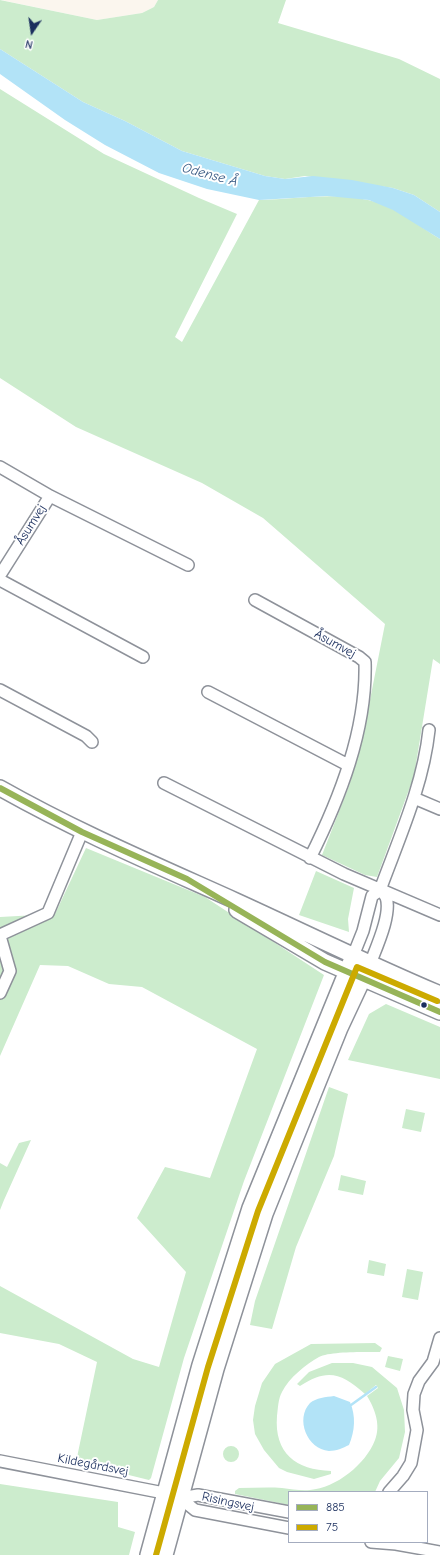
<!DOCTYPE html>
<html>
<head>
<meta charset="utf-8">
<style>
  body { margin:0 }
  #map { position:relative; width:440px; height:1555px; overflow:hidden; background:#fff; font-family:"Comic Neue",sans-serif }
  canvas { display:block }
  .legend { position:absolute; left:288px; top:1491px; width:140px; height:52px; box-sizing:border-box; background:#fff; border:1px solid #a4acbf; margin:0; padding:5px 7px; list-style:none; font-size:12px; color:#1b2f5e }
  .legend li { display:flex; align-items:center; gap:8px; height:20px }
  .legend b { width:20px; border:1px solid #a4acbf }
  .north { position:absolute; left:12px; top:12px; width:40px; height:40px; -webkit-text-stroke:3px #fff; paint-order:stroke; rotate:193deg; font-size:11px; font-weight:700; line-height:16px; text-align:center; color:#1b2f5e }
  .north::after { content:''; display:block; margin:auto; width:14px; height:18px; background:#1b2f5e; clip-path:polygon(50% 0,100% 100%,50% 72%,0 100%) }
</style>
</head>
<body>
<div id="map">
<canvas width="440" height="1555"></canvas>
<ul class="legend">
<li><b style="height:5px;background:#97b458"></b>885</li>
<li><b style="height:5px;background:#ca0"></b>75</li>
</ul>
<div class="north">N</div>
</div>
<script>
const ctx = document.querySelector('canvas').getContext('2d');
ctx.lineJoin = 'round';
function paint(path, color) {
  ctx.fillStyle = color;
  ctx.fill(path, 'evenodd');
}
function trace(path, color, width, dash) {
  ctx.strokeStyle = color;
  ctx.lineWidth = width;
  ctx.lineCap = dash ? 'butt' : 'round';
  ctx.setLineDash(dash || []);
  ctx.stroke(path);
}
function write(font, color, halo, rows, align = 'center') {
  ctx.font = font + ' "Comic Neue",sans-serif';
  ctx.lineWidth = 4;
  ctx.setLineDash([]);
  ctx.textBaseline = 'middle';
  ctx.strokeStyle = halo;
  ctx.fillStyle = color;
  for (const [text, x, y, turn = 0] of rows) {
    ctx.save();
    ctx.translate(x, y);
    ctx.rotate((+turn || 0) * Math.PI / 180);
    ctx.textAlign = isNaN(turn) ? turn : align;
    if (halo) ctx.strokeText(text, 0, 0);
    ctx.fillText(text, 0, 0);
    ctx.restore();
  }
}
const built = new Path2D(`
  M1 0H158L154 7 142 13 97 20Z`);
const green = new Path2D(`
  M0 0 97 20 142 13 154 7 158 0H286L278 23 399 59 440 79V212L414 195 393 188 305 176 285 179 265 176 182 151 125 121 83 102 0 49Z
  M0 89 104 154 199 198 237 214 175 337 182 342 259 200C300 199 342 190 382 204 402 212 422 228 440 239V664L433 659 414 776 377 877 365 875 322 855 349 786 364 730 385 624 263 518 202 483 76 427 0 378Z
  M86 848 205 897 324 975 244 1181 184 1358 151 1478 149 1480 76 1462 97 1362 59 1344 0 1333V1286L133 1359 159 1367 186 1272 137 1218 165 1167 210 1178 257 1049 142 987 109 984 68 966 40 965 0 1056V917L55 914Z
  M316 871 354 888 348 919 349 932 299 915Z
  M386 1004 440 1027V1079L348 1060 369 1014Z
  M329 1087 348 1094 334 1156 296 1247 272 1329 250 1325 255 1301Z
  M406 1109 425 1113 421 1132 402 1128Z
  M31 1140 4 1200 0 1210V1163L7 1167 19 1143Z
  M341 1175 366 1181 363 1195 338 1190Z
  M369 1260 386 1264 384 1276 367 1273Z
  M407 1269 423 1272 418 1300 402 1297Z
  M375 1343 382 1348 380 1352C367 1352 330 1351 319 1357 306 1364 289 1378 282 1392 278 1399 278 1409 277 1416 274 1453 296 1470 331 1471V1474L314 1479 287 1472 279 1468 264 1450 255 1434 253 1420 255 1406 262 1383 275 1364 311 1344Z
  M388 1356 403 1359 400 1371 385 1367Z
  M332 1363H353L372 1367 397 1388 404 1410 405 1432 399 1458 380 1481 375 1492H289V1505L235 1494V1491L239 1488C253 1488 268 1487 282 1488 291 1489 301 1491 310 1490 336 1488 366 1464 375 1440 381 1425 375 1409 367 1396L378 1388 376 1385 365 1394C342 1373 327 1368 300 1386L297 1384 309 1372Z
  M223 1454a8 8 0 1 1 16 0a8 8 0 1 1-16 0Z
  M0 1484 118 1502V1527L135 1532 129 1555H0Z`);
const water = new Path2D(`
  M0 49 83 102 125 121 182 151 265 176 285 179 313 176 352 180 393 188 414 195 440 212V239L393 210 369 200 327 196 259 200 207 189 159 173 105 145 65 120 0 74Z
  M334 1396 350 1402C356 1416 355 1431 349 1445 343 1448 336 1451 329 1451 307 1449 295 1419 310 1403 316 1398 326 1397 334 1396Z`);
const stream = new Path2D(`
  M351 1405 376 1387`);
const street = new Path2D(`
  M0 467 50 496 188 565
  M0 575 50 496
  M0 580 143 657
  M255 600 359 657 365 662C367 729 340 798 310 858
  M0 690 86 736 92 742
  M208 692 348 765
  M164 783 344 874 440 915
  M414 798 440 809
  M0 935 48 913 82 832
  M0 936 10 971 0 993
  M353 956 363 931 372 896 380 890C399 838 423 786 429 730
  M370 964C376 948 392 914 386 897 385 895 382 892 380 890
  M0 1461 164 1493 180 1498 195 1510 289 1528
  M389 1492 403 1476 411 1463 417 1430 413 1410 414 1394 419 1381 433 1362 440 1338
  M180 1498 198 1495 289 1512
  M371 1542 396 1544 440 1552`);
const secondary = new Path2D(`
  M0 788C76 831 156 865 236 901 304 932 371 965 440 994
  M237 910 325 962 440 1012
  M148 1555 200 1365 250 1208 353 956
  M165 1555 216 1369 265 1214 340 1028 370 964`);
const bus1 = new Path2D(`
  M0 788 82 832 187 879 325 962 440 1012`);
const bus2 = new Path2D(`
  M156 1555 208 1367 258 1211 357 967 437 1001`);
const markers = [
  [424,1005,3.5,"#1b2f5e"]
];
const streetNames = [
  ["Åsumvej",31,525,-58],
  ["Åsumvej",335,644,29],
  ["Kildegårdsvej",93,1465,11],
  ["Risingsvej",228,1502,12]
];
const waterNames = [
  ["Odense Å",210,175,15]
];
paint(built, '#fbf6ee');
paint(green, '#cceccd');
paint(water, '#b2e3f7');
trace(stream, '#b2e3f7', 2.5);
trace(street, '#8e929a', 14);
trace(secondary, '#8e929a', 18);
trace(street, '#fff', 11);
trace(secondary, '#fff', 15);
trace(bus1, '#97b458', 6);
trace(bus2, '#ca0', 6);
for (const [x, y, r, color] of markers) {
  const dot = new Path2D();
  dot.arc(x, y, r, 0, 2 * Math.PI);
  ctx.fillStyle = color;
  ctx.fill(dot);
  trace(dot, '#fff', 1.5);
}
write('13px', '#1b2f5e', '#fff', streetNames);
write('italic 14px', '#385983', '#fff', waterNames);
</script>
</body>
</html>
